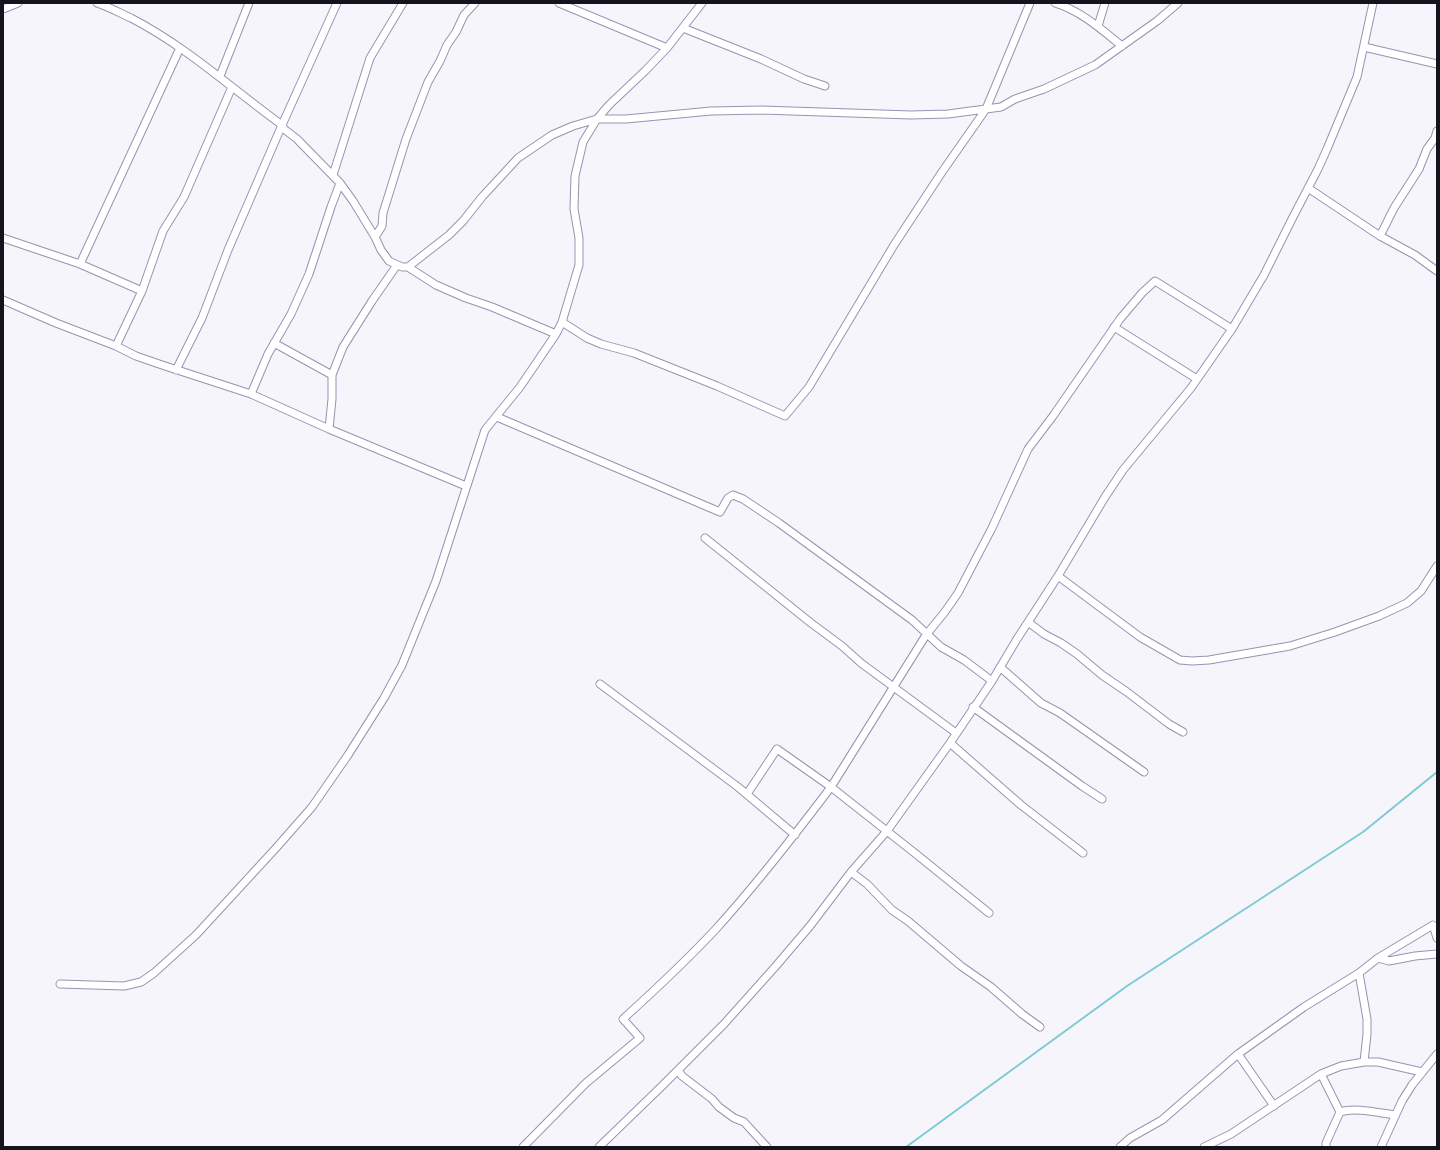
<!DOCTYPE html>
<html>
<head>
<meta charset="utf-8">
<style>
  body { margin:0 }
  #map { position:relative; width:1440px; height:1150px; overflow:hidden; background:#f6f5fc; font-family:"Source Sans 3",sans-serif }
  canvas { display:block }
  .frame { position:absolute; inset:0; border:4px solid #16131e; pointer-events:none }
</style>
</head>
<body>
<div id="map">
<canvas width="1440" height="1150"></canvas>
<div class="frame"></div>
</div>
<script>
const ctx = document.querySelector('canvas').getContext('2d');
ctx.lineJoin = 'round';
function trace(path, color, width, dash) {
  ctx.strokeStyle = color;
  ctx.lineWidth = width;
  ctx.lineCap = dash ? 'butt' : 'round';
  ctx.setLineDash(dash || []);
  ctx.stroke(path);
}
const stream = new Path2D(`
  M906 1147 1127 986 1363 832 1437 772`);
const minor = new Path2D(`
  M97 3C109 7 120 13 131 18 187 47 231 88 282 125L284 129 297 139 340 183 353 201 375 237 381 250 389 261 402 267H408L449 235 463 221 482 197 518 158 552 135 573 126 597 119H626L711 111 762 110 911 115 948 114 1001 107 1015 99 1044 89 1095 65 1157 21 1178 3
  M559 3 667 48
  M1055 3C1081 11 1101 29 1122 46
  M3 9 18 3
  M1098 26 1105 3
  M683 28 761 59 804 79 825 86
  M1364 47 1437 64
  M220 76 249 3
  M232 87 184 197 163 231 142 291 116 346 136 356 162 365 251 394 329 429 466 486
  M333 175 370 58 403 3
  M1308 188 1380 236 1415 255 1437 271
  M1380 236 1394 208 1419 169 1427 149 1435 138 1437 131
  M375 237 382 226 383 213 406 139 428 82 440 61 447 45 456 32 464 15 475 3
  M3 238 80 264 142 291
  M80 264 180 48
  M408 267 436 285 466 298 492 307 556 334
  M3 300 56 323 116 346
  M562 322 587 338 601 344 634 353 717 386 785 416 809 387 894 245 942 172 986 109 1030 3
  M1114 327 1197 379
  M274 343 332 375
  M176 370 202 318 228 250 282 125 337 3
  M251 394 268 354 291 314 309 274 331 207 340 183
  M497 417 720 512 728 498 733 495 743 499 779 523 912 620 941 647 964 660 992 681
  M329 429 332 399V375L343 347 372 301 397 265
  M705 538 811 623 842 646 861 663 956 733
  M1058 576 1140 637 1180 660 1192 661 1209 660 1290 646 1335 632 1379 616 1407 603 1421 591 1437 566
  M1028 622 1044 634 1061 643 1077 654 1102 675 1127 692 1169 724 1183 732
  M1000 667 1041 703 1060 713 1144 772
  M600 684 738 787 795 835
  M973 707 1082 786 1102 799
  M950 743 1021 805 1083 853
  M747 794 777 749 831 787 926 635 944 613 958 593 970 570 992 528 1028 449 1053 416 1120 319 1142 293 1155 281 1232 329
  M851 872 867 884 892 910 908 921 961 966 991 987 1022 1014 1040 1027
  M1378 958 1389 961 1415 956 1437 954
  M1359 973 1367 1019V1034L1364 1062
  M60 984 124 986 141 982 154 973 196 935 276 848 312 807 348 755 384 698 402 665 436 581 485 430 520 387 556 334 562 322 579 265V238L574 209 575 176 583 142 597 119 609 105 645 71 667 48 702 3
  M1238 1054 1274 1106
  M678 1070 682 1076 712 1099 719 1107 734 1118 744 1122 767 1147
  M1321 1074 1340 1112
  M523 1147 586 1083 640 1038 623 1019C655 990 686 961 715 930 756 885 794 836 831 787L916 854 989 913
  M599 1147 662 1086 724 1024 775 967 810 926 851 872 887 831 950 743 992 681 1017 639 1058 576 1105 497 1123 470 1191 388 1232 329 1264 275 1292 219 1318 169 1327 149 1357 77 1373 3
  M1120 1147 1130 1138 1162 1120 1238 1054 1304 1007 1359 973 1378 958 1433 925 1437 938
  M1204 1147 1231 1134 1321 1074 1341 1066 1364 1062H1378L1422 1072
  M1326 1147V1143L1340 1112C1355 1107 1379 1113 1395 1115
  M1381 1147 1402 1101 1412 1085 1437 1054`);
trace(stream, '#7fcad2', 2);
trace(minor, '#9a92b1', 9);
trace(minor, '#fff', 7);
</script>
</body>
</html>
